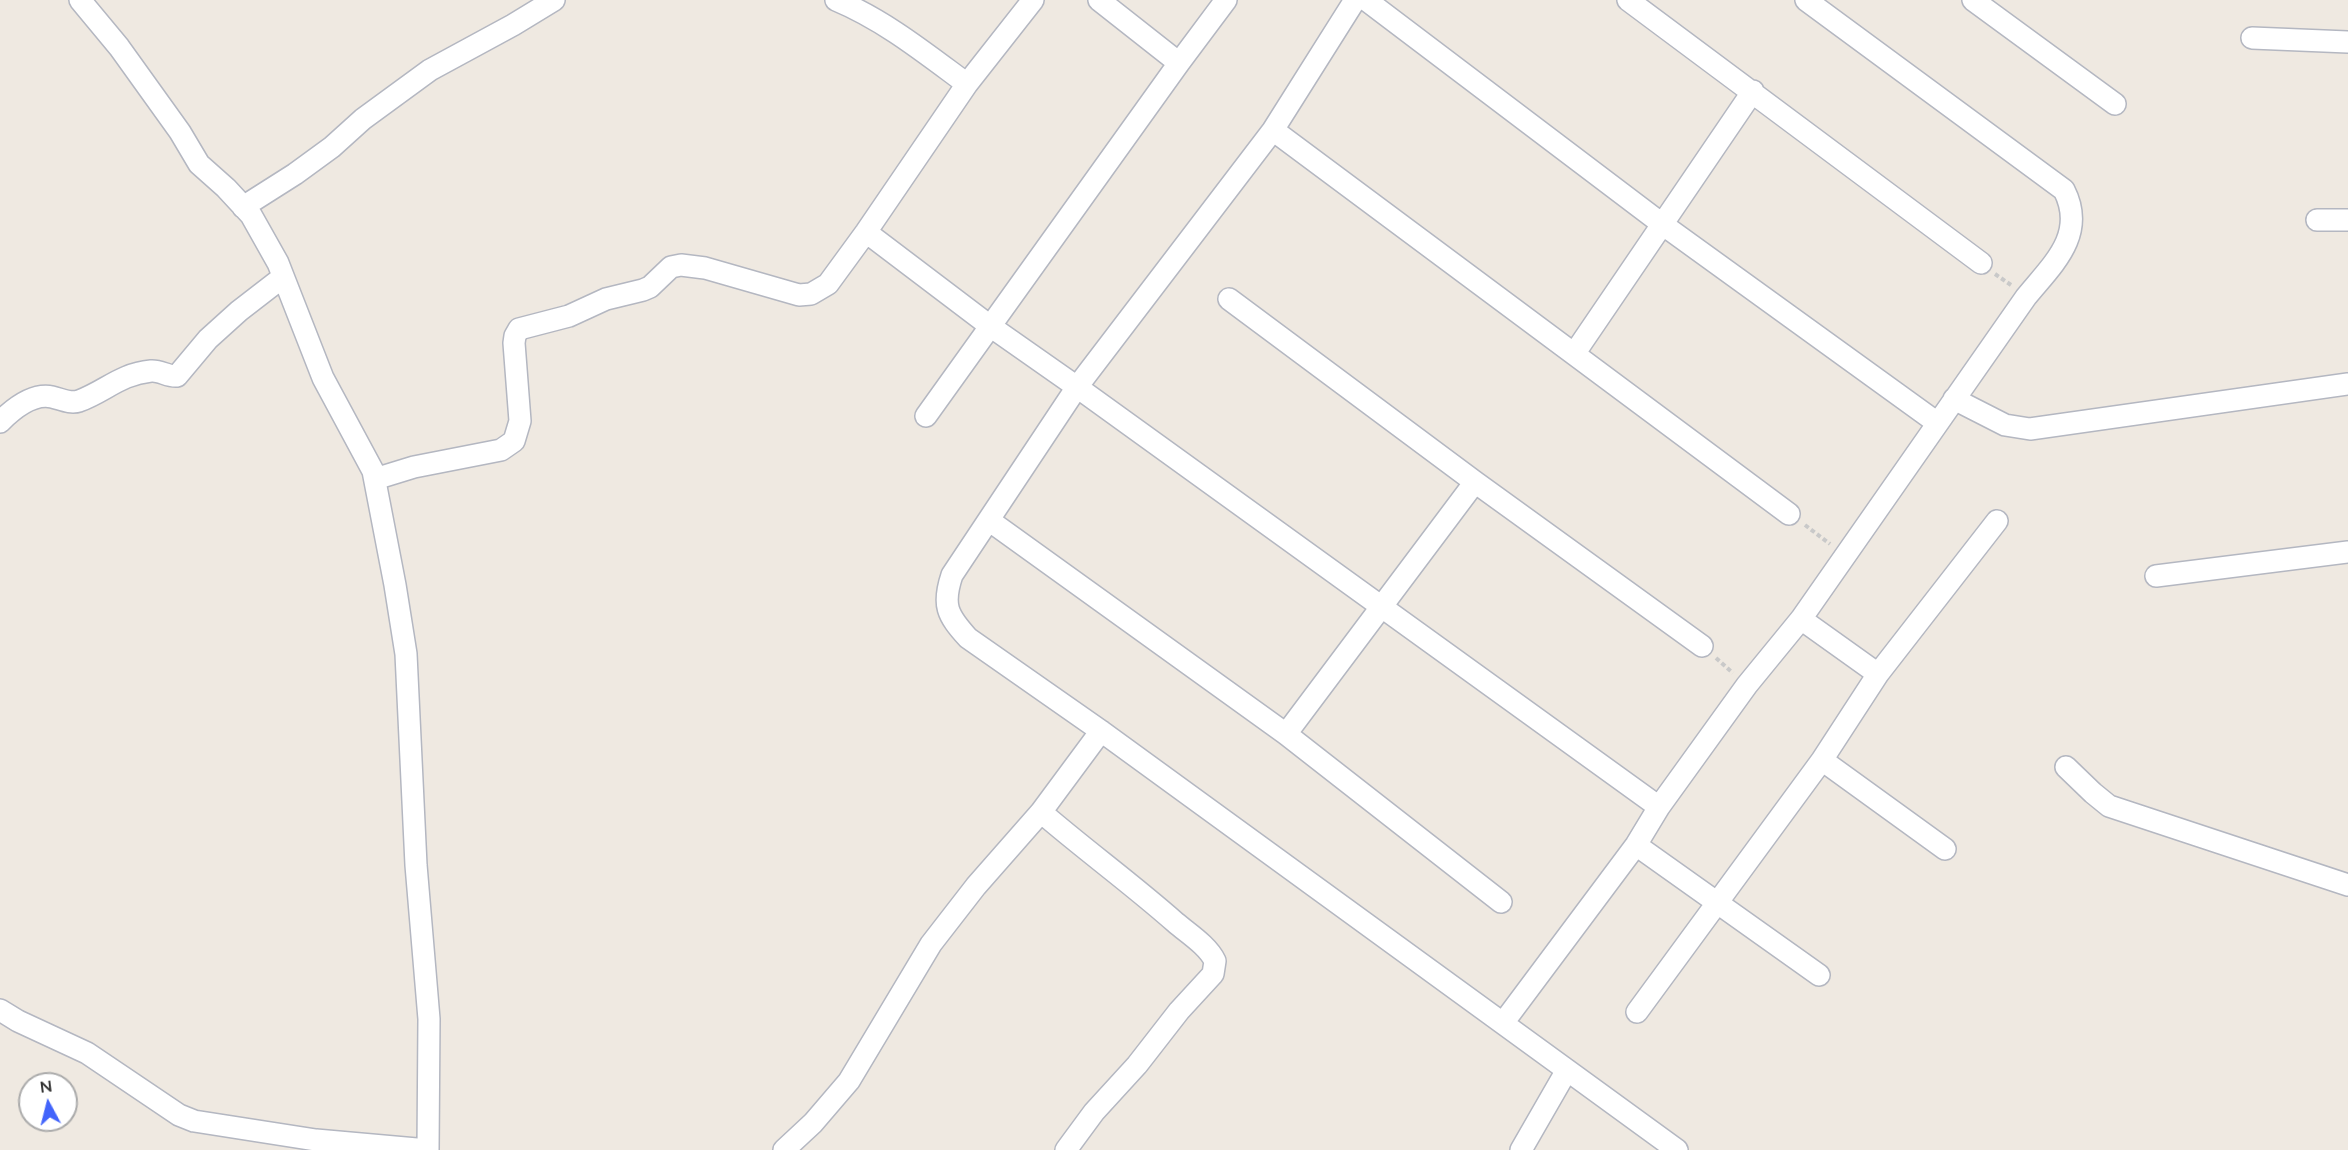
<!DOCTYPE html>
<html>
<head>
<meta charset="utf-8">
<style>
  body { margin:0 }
  #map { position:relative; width:2348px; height:1150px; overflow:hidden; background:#efe9e1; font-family:Lato,sans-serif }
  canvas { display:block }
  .north { position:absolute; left:18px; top:1072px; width:60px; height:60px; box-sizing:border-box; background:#fff; border:2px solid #ababab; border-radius:50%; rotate:353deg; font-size:16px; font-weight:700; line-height:24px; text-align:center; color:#2e2e2e }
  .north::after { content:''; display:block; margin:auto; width:21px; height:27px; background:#4264fb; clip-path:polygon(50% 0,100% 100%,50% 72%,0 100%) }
</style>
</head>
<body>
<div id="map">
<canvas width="2348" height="1150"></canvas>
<div class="north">N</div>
</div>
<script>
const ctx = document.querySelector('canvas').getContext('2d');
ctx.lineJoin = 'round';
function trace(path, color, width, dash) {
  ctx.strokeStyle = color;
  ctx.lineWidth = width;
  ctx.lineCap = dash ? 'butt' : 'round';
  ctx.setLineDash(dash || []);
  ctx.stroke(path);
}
const path = new Path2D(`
  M1995 274 2011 285
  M1805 525 1830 544
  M1716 658 1733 673`);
const street = new Path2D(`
  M80 0 119 47 180 132 199 164 226 188 251 215 278 263 323 378 373 471 395 585 406 654 416 865 429 1019 428 1150
  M836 0C884 20 925 53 967 84
  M1099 0 1179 63
  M1355 0 1273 130 1077 387 952 575C942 605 947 615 968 638L1101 731 1677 1150
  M1366 0 1662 224 1936 422
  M1628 0 1981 263
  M1973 0 2115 104
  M2252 38 2348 42
  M1273 130 1789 514
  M243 207 295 174 332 147 363 119 430 70 513 25 554 0
  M2317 220H2348
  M866 232 990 326 1077 387 1659 807
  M1229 299 1475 482 1702 646
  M1574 354 1753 91
  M1954 399 2005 425 2030 429 2348 384
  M926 416 1179 63 1226 0
  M0 422C13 409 33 393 52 397 61 399 70 404 79 401 106 391 120 374 151 371 160 370 168 377 177 376L208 339 239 311 283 277
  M375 479 414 467 501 450 514 441 520 421 514 343 515 336 519 329 569 316 606 299 643 290 650 287 671 267 681 265 705 268 799 295 811 294 828 284 866 232 967 84 1033 0
  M990 521 1286 734 1501 902
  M2156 576 2348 552
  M1801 619 1878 674
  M1286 734 1475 482
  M1822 760 1945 849
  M2066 767 2093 793 2109 806 2348 885
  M1041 812C1085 850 1132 884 1176 923 1189 934 1208 946 1215 961L1213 974 1179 1011 1137 1065 1094 1112 1066 1150
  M1636 845 1819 975
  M0 1010 18 1021 87 1053 179 1115 194 1121 316 1140 428 1150
  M1637 1012 1822 760 1878 674 1997 521
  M1503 1023 1636 845 1659 807 1747 685 1801 619 2026 297C2052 265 2087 235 2064 190L1806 0
  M784 1150 813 1123 849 1081 931 944 976 886 1041 812 1101 731
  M1521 1150 1567 1070`);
trace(street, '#b4b7c1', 24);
trace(path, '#c9c9c9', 4, [4.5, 3]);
trace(street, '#fff', 21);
</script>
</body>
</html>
